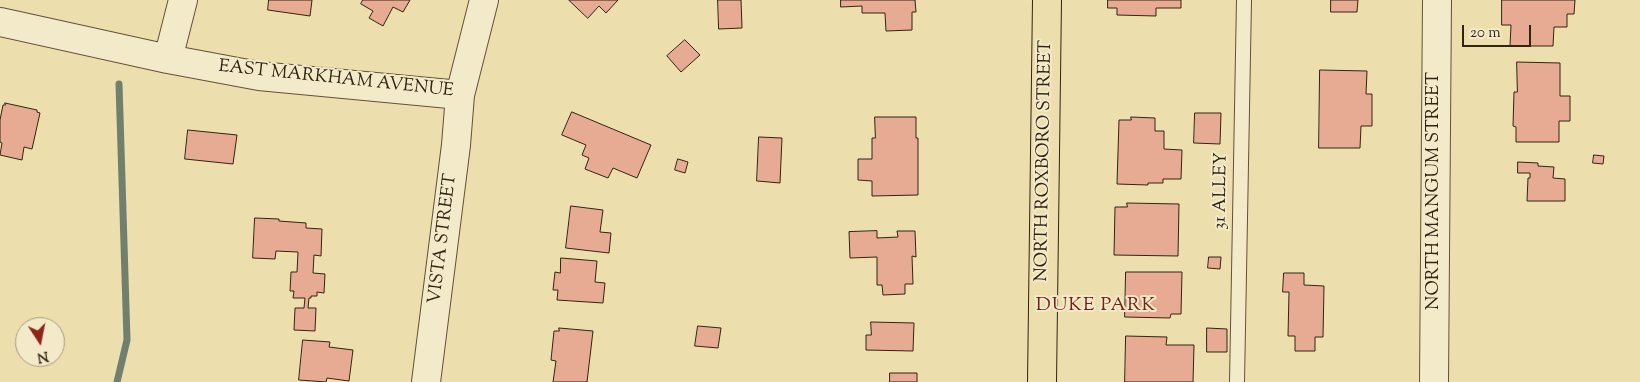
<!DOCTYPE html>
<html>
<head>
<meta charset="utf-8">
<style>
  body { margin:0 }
  #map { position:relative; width:1640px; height:382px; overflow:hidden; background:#eddead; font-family:"Sorts Mill Goudy",serif }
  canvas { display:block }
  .north { position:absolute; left:15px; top:317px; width:50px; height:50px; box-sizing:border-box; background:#f3eaca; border:1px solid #a69b80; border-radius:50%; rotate:169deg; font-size:14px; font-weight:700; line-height:20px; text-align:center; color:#322411 }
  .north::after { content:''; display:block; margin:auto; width:18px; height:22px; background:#8f2418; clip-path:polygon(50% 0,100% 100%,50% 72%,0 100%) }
  .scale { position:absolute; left:1462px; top:25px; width:69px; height:22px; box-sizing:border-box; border:2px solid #322411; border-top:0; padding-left:6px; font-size:15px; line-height:18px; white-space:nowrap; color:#322411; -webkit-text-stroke:4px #f3eaca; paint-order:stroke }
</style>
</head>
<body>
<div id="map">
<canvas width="1640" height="382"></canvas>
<div class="north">N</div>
<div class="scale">20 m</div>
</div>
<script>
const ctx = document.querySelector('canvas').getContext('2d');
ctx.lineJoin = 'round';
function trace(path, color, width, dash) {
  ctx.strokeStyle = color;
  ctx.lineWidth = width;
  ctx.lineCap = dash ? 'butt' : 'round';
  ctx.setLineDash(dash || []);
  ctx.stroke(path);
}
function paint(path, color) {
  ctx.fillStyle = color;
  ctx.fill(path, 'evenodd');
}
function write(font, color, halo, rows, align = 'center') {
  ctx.font = font + ' "Sorts Mill Goudy",serif';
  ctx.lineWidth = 4;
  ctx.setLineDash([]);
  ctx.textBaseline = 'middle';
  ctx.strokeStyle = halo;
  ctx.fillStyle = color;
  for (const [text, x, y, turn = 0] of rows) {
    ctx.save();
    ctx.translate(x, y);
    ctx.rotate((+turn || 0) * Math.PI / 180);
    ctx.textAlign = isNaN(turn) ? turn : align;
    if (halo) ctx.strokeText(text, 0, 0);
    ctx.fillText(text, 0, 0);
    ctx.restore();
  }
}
const stream = new Path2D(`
  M117 382 127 340 119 84`);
const building = new Path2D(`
  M269 0H312L310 16 268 10Z
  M363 0H410L403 12 393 7 383 26 369 18 373 11 361 4Z
  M569 0H618L606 13 599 6 588 18Z
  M718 0H741L742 28 719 29Z
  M841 0H915L916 12H912V30L886 31 885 13H862V6L841 7Z
  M1108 0H1181V8H1156V16L1117 15V8H1108Z
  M1331 0H1358L1357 12H1331Z
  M1502 0H1575L1574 14H1567V27H1554L1553 46H1510L1511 25H1502Z
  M685 40 700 55 681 72 667 56Z
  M1517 62 1560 63V96H1570V121H1559V142H1516V127L1513 126 1514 92H1517Z
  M1320 70 1367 71 1366 94H1372V126H1361L1360 148H1319Z
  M5 103 37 110V112L40 113 32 149 24 147 22 160 0 155 2 143 0 142V120L3 105H5Z
  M572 112 651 145 637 178 613 168 608 178 585 169 589 158 582 155 586 145 562 135Z
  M1195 113H1221L1220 144 1194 143Z
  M875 117H916V138H918V195L872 196V181L858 180V159H872V138H875Z
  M1131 117 1155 118V131H1164V149L1182 150 1181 179H1163V183H1148V185L1117 184 1119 120H1131Z
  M188 130 237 135 233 164 185 159Z
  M759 137 782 138 780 183 757 181Z
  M1594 155 1604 156 1603 164 1593 163Z
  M678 159 688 162 685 173 675 170Z
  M1518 162 1538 163V166L1554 167 1553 178 1565 179V201H1527L1528 178H1530V173H1518Z
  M1127 203 1179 204 1178 256 1114 255 1115 207H1127Z
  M571 206 603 210 600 232 611 233 609 253 566 248Z
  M255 218 279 219V221L306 223V228L322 229 321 256 314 255 313 273 325 274 324 293 317 292V296H311V298H309L308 308H316L315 331 294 330 295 308H304L305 298H293L294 291H290L291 272H297L298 252 276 251 275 259 253 258Z
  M877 231V238L898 237 897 231H915L916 257 912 256 913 284H905V294L883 295 882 285H877V257L850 258 849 232Z
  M1209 257H1221L1220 269 1208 268Z
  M561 258 597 261 595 282 605 283 603 303 557 300 558 290H553L555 272 560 273Z
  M1126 272H1182L1181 314H1171L1170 318 1125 317Z
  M1284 273H1304V285L1324 286 1323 337H1315V351H1295V336H1288L1289 292H1283Z
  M871 322 914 323 913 351 866 350V335H871Z
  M698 326 721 328 718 348 695 346Z
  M559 328 593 331 587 382H553L556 361 551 360 554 331H559Z
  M1207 328 1227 329V352H1207Z
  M1126 336 1167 337 1166 345H1194L1193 382H1125Z
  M303 340 330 342 329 347 353 350 349 381 327 378 326 382 299 380Z
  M890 373H917V382H890Z`);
const service = new Path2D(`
  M1237 382 1244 0`);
const minor = new Path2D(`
  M0 22 168 59 259 76 460 95
  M168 59 183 0
  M426 382 456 145 460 95 484 0
  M1434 382 1437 0`);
const primary = new Path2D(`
  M1042 382 1047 0`);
const streetNames = [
  ["EAST MARKHAM AVENUE",336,80,6],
  ["NORTH ROXBORO STREET",1045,161,-89],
  ["31 ALLEY",1222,191,-89],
  ["NORTH MANGUM STREET",1435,191,-90],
  ["VISTA STREET",444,239,-83]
];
const neighbourhoodNames = [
  ["DUKE PARK",1096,307]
];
trace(stream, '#707f6e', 7);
paint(building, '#e6ab92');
trace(building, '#322411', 1);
trace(service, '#615238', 16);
trace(minor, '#615238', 30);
trace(primary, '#322411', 30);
trace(service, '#f3eaca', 14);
trace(minor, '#f3eaca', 28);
trace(primary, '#eddead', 28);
write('18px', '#322411', '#f3eaca', streetNames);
ctx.letterSpacing = '1px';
write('19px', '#7a1f14', '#f3eaca', neighbourhoodNames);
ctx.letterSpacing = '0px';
</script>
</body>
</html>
